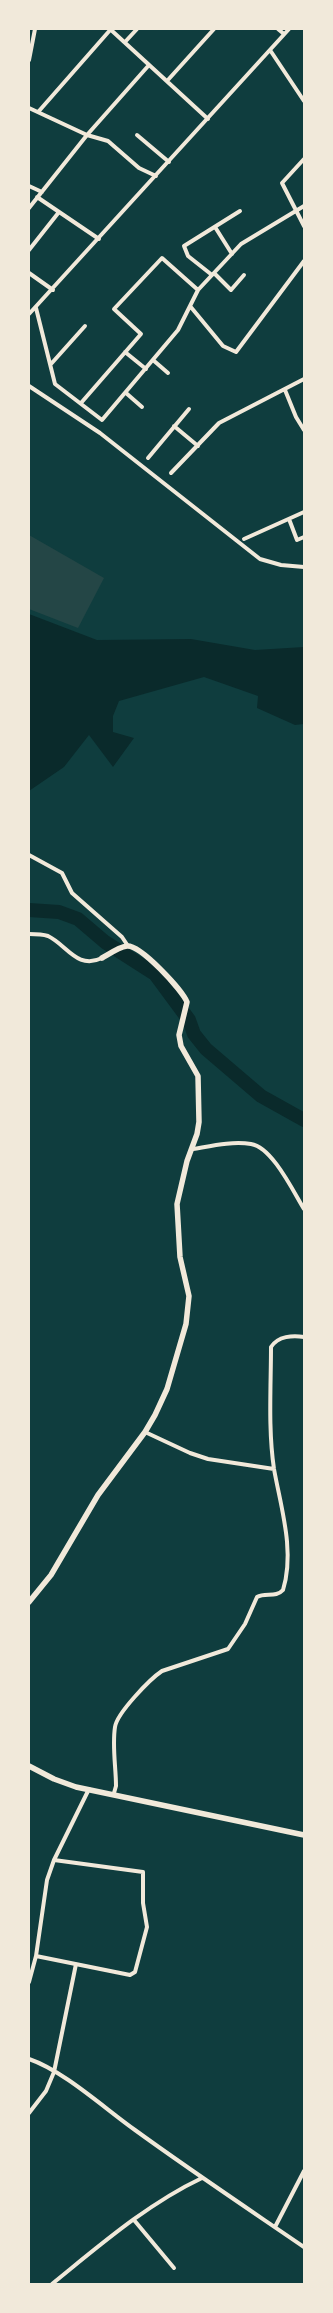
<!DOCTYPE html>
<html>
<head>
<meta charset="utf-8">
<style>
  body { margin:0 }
  #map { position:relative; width:333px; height:2313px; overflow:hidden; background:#0f3d3e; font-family:Signika,sans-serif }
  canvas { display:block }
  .frame { position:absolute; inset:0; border:30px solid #f1e9da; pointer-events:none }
</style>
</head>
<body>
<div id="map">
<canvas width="333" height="2313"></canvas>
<div class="frame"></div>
</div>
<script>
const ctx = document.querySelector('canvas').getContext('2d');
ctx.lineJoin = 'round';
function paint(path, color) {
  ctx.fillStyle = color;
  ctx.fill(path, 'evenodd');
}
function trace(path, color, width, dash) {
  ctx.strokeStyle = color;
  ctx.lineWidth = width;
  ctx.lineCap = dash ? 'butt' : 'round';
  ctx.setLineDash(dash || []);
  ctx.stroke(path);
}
const green = new Path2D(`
  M29 535 104 578 78 628 29 609Z`);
const water = new Path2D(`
  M29 614 97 640 191 639 255 650 304 647V724L295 725 257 708 258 696 204 677 119 701 113 716V732L134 738 113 767 89 735 64 767 29 791Z`);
const river = new Path2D(`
  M29 910 59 912 78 919 105 942 155 974 189 1020 194 1034 206 1049 261 1096 304 1120`);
const minor = new Path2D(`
  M110 29 208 119
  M278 29 284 34
  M125 42 137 29
  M270 50 304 101
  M29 60 35 29
  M167 81 214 29
  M29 108 87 135 108 141 139 168 156 176
  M39 111 111 29
  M137 135 169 162
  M304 159 282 183 304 226
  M29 186 42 192
  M37 197 99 239
  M29 208 87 135 149 65
  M215 227 232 254
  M29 250 59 212
  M29 273 53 290
  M214 273 231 290 244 275
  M212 275 188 256 184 246 240 211
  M190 306 223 346 236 352 304 261
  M36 308 55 384 102 420 178 330 198 290 241 244 304 206
  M29 314 289 29
  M125 352 146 369
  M153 360 168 373
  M51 364 85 326
  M29 386 100 433 260 559 281 565 304 567
  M285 390 296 417 304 430
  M126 393 142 407
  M81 403 141 334 114 309 162 258 198 290
  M174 426 198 446
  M148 458 189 409
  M171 473 219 423 304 379
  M289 519 297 540 304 537
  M244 539 304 512
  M29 855 62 873 72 893 122 937 128 946
  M29 934C35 934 42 934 48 936 67 945 77 970 102 958
  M193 1149C211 1146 232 1141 251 1144 272 1147 293 1191 304 1209
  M145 1432 190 1453 208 1459 274 1469
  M114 1793 116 1786C116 1768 112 1746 115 1727 117 1713 150 1679 162 1671L228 1649 245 1624 257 1597C265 1592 276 1598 283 1590 295 1551 281 1508 274 1469 268 1429 271 1387 271 1347 278 1336 293 1335 304 1337
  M36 1956 130 1975 135 1972 147 1927 143 1903V1872L54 1860
  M29 1982 36 1956 47 1880 54 1860 89 1789
  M29 2059C64 2071 104 2108 135 2130 190 2170 247 2208 304 2247
  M29 2113 46 2091 54 2072 76 1964
  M134 2220 174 2268
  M275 2227 304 2171
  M52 2284C99 2246 147 2204 202 2178`);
const tertiary = new Path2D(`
  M29 1602 51 1575 98 1495 145 1432 155 1415 167 1389 186 1324 189 1296 180 1257 177 1204 187 1161 197 1134 199 1122 198 1076 181 1046 179 1035 187 1002C182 990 141 945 127 946 119 947 109 954 102 958
  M29 1766 54 1779 76 1787 304 1835`);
paint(green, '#244646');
paint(water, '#0a2a2b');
trace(river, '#0a2a2b', 14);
trace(minor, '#f1e9da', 4);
trace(tertiary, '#f1e9da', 5.5);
</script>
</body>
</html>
